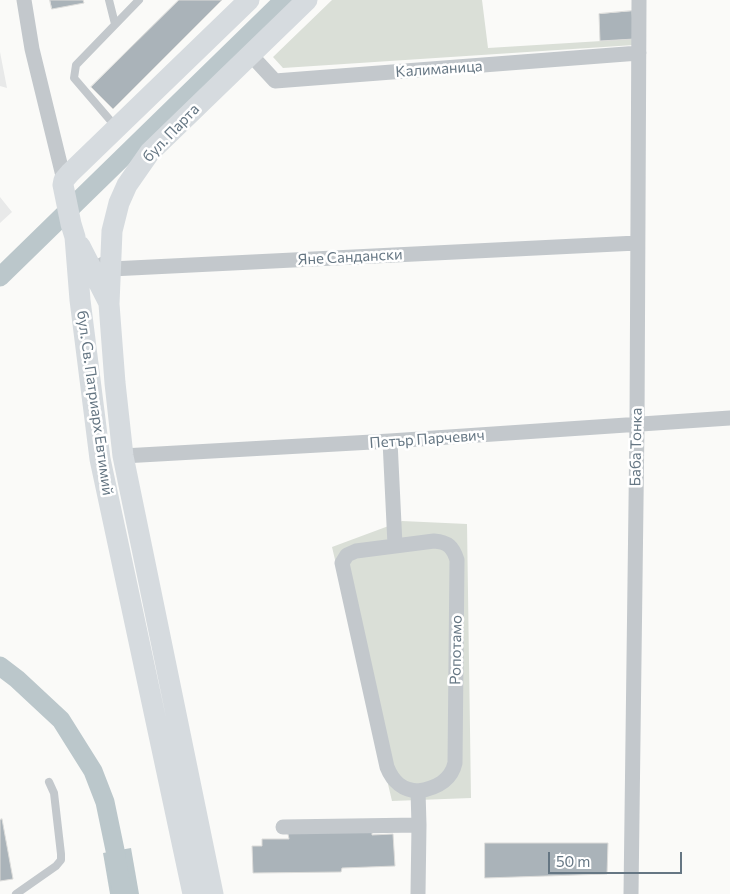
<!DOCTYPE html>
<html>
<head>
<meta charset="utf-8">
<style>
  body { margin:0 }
  #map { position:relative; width:730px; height:894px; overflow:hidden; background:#fafaf8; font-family:Commissioner,sans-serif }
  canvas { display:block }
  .scale { position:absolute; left:548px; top:852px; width:134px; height:22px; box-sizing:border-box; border:2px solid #657683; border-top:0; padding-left:6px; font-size:15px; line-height:18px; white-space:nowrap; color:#657683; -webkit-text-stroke:4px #fff; paint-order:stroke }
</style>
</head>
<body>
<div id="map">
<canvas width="730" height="894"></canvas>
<div class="scale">50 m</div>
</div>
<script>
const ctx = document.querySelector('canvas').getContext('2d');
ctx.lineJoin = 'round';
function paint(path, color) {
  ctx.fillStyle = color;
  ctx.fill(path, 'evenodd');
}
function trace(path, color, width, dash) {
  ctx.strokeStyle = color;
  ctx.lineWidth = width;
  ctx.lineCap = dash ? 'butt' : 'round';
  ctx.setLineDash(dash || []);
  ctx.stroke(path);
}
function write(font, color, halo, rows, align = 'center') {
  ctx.font = font + ' Commissioner,sans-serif';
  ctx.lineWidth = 5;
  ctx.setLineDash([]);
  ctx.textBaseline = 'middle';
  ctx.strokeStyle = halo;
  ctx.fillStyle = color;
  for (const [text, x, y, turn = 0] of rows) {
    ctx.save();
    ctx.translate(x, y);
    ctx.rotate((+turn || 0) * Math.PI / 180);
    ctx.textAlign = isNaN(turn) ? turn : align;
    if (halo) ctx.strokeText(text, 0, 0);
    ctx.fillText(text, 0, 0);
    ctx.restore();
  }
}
const built = new Path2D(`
  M0 52 7 88 0 86Z
  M0 197 12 212 0 223Z`);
const green = new Path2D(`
  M332 0H482L488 48 634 39V45L283 68 273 57Z
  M402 521 467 524 471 798 392 801 332 547Z`);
const water = new Path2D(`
  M131 848 139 894H110L103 853Z`);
const canal = new Path2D(`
  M0 277 284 0
  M0 666 17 679 61 720 93 771 105 802 115 850 122 894`);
const building = new Path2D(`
  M50 0H83L84 3 52 9Z
  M179 0H222L113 109 91 87Z
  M632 11 634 39 600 41 599 14Z
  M2 819 13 879 0 881V820Z
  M372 830V835L393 834 395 866 342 868 341 872 253 873 252 846H262V839H289L288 834Z
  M485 843H608L607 874 485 878Z`);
const service = new Path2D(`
  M109 0 115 24
  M116 127 74 78 76 65 139 0
  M16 894 56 866 61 860V854L54 793 49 782`);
const minor = new Path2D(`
  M24 0 32 49 64 180
  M251 55 275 81 639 53
  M103 264 111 269 637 243
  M390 441 395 545
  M123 456 390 441 730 418
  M283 827 419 825 418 791C436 788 451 781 455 763L457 560C453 547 448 542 434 541L356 551 347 555 342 563 387 767C393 782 402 790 418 791
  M418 894 419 825
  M631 894 637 425 639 0`);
const secondary = new Path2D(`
  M80 246 109 303
  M193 894 100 459 80 300 75 237 71 224 63 185 64 180 70 173 249 0
  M213 894 123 456 115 383 109 304 112 231 119 203 127 185 150 152 307 0`);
const streetNames = [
  ["Калиманица",439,69,-4],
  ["бул. Парта",171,133,-46],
  ["Яне Сандански",350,257,-3],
  ["бул. Св. Патриарх Евтимий",95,403,82],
  ["Петър Парчевич",427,439,-4],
  ["Баба Тонка",636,447,-89],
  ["Ропотамо",456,650,-89]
];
paint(built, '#e8e9e9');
paint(green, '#dadfd7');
paint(water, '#bbc7cb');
trace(canal, '#bbc7cb', 19);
paint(building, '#aab3b9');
trace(building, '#dcdcda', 1);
trace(service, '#c3c8cc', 8);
trace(minor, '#c3c8cc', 15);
trace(secondary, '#d6dbdf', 21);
write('15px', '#657683', '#fff', streetNames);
</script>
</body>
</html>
